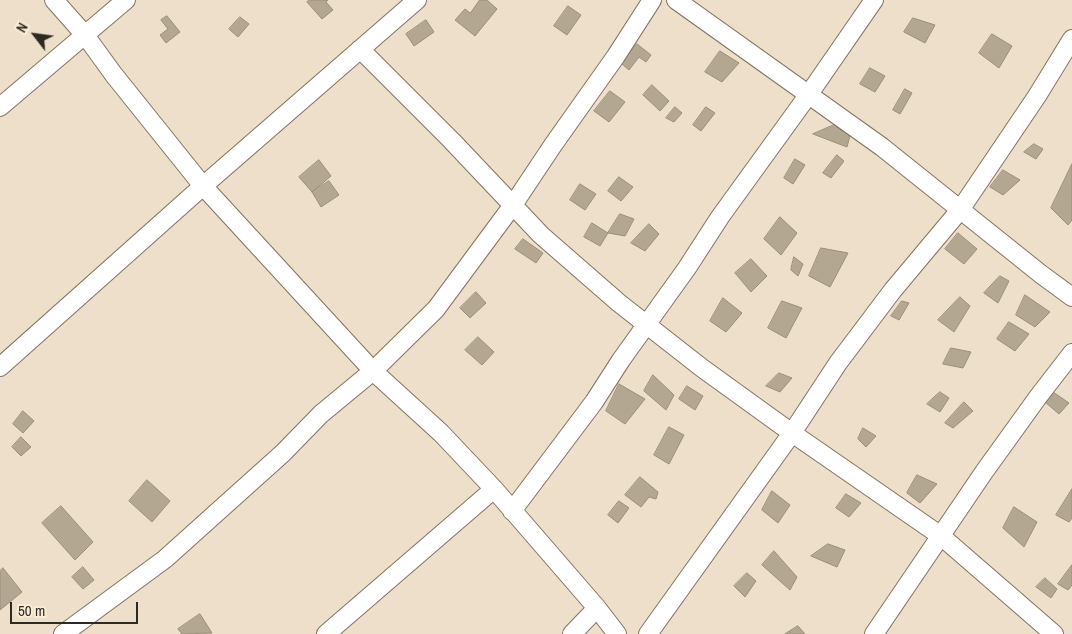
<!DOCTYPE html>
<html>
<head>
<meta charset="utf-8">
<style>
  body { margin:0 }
  #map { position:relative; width:1072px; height:634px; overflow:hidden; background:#eddfc9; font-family:"Archivo Narrow",sans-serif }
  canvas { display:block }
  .north { position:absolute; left:10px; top:10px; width:50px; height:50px; -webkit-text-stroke:4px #faecd6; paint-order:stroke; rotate:300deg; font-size:14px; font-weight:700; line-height:20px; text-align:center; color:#2f2a21 }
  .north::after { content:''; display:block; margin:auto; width:18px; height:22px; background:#2f2a21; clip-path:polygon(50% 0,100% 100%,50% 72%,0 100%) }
  .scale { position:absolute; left:10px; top:602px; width:128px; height:22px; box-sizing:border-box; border:2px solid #2f2a21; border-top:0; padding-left:6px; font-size:15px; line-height:18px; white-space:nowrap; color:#2f2a21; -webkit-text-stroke:4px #faecd6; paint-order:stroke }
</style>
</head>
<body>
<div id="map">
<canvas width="1072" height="634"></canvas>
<div class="north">N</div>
<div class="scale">50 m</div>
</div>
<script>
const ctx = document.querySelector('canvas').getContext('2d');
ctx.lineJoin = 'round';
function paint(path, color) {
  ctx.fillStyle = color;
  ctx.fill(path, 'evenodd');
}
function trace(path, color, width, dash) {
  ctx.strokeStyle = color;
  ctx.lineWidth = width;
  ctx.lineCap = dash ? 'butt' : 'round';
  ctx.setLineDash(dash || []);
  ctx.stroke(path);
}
const building = new Path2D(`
  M310 0H328L326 2 333 10 322 19 307 2Z
  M480 0H487L497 9 475 36 455 20 465 9 470 13Z
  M568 6 581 15 567 35 554 26Z
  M167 16 180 32 166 43 160 35 168 29 161 20Z
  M240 17 249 24 238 37 229 29Z
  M913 18 935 25 925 43 904 32Z
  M426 20 434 32 414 46 406 34Z
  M992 34 1012 46 999 68 979 53Z
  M637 44 651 55 646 62 639 57 629 70 622 64Z
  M720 51 739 63 722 82 705 72Z
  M870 68 885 76 875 92 860 84Z
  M652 85 669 101 660 111 643 95Z
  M905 89 912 93 900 114 893 110Z
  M610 91 625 102 609 122 594 111Z
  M675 107 682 113 674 122 666 118Z
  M706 107 715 113 701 131 693 125Z
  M834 125 850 136 847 147 813 134Z
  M1034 144 1043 149 1036 159 1024 152Z
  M837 155 844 161 831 178 823 173Z
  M795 159 805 165 793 184 784 178Z
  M319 160 331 176 312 192 299 177Z
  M1072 164V220L1068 225 1051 208Z
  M1003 170 1020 180 1003 195 990 187Z
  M619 177 633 187 621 201 608 191Z
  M329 181 339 195 321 207 312 192Z
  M580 184 596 194 585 210 570 200Z
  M620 214 634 219 625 236 608 233Z
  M780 217 797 233 781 255 764 239Z
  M592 223 608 233 600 246 584 237Z
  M649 224 659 234 645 251 631 243Z
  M958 233 977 249 964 264 945 249Z
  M523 239 543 253 536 263 515 249Z
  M821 248 848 253 830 287 809 276Z
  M794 257 803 264 798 276 791 270Z
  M751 259 767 276 751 292 735 273Z
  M1000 276 1009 281 998 303 984 293Z
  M476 292 486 303 470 318 460 308Z
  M1025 295 1050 312 1035 327 1016 315Z
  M960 297 970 306 954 332 938 320Z
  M723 298 742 313 726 332 710 321Z
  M782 301 802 308 786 338 768 328Z
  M902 301 909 303 899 320 891 316Z
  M1009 322 1029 334 1015 351 997 339Z
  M478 337 494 352 482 365 465 350Z
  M951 348 971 352 963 368 943 364Z
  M779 373 792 378 780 392 766 386Z
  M653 375 674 395 666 410 644 391Z
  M619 384 645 399 625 424 606 411Z
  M687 386 703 396 695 410 679 399Z
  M940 392 949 398 940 412 927 404Z
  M1053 392 1069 403 1059 414 1045 402Z
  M964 402 973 411 953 428 945 423Z
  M23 411 34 421 23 433 13 424Z
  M669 427 684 435 669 464 654 455Z
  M863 428 876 436 866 447 858 439Z
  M21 437 31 447 21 456 12 447Z
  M917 475 937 484 920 503 907 493Z
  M640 477 658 492 656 499 649 497 641 507 625 495Z
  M147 480 170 501 152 522 129 501Z
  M1072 489V518L1069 522 1056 515Z
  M772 491 790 505 778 523 762 510Z
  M846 494 861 503 849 517 836 508Z
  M619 501 629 508 618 523 608 515Z
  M61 506 93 542 75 560 42 523Z
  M1014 507 1037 522 1024 547 1003 528Z
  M828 544 845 550 837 567 811 556Z
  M774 551 797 577 790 590 762 565Z
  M1072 565V585L1068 590 1058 584Z
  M83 567 94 580 83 589 72 577Z
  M3 568 22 592 0 610V571Z
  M747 573 756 581 745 597 734 586Z
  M1045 578 1057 589 1051 598 1036 587Z
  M200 614 212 633 182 634 178 629Z
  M798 626 805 634H785Z`);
const minor = new Path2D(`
  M54 0 85 35 114 75 203 186 373 371 441 433 494 489 597 608 617 634
  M676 0 882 147 1042 275 1072 297
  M360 49 452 141 541 235 619 303 702 368 792 433 941 536 1054 634
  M0 107 126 0
  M0 367 203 186 417 0
  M512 511 594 402 621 360 687 268 720 217 809 94 874 0
  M63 634 165 559 283 453 321 414 373 371 436 309 513 205 553 145 616 56 652 0
  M326 634 494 489
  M572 634 597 608
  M648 634 792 433 838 363 893 290 960 210 1037 96 1072 39
  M874 634 984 472 1038 397 1072 353`);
paint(building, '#b4a792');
trace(building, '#9b8e7a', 1);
trace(minor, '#817460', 20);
trace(minor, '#fff', 18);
</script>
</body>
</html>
